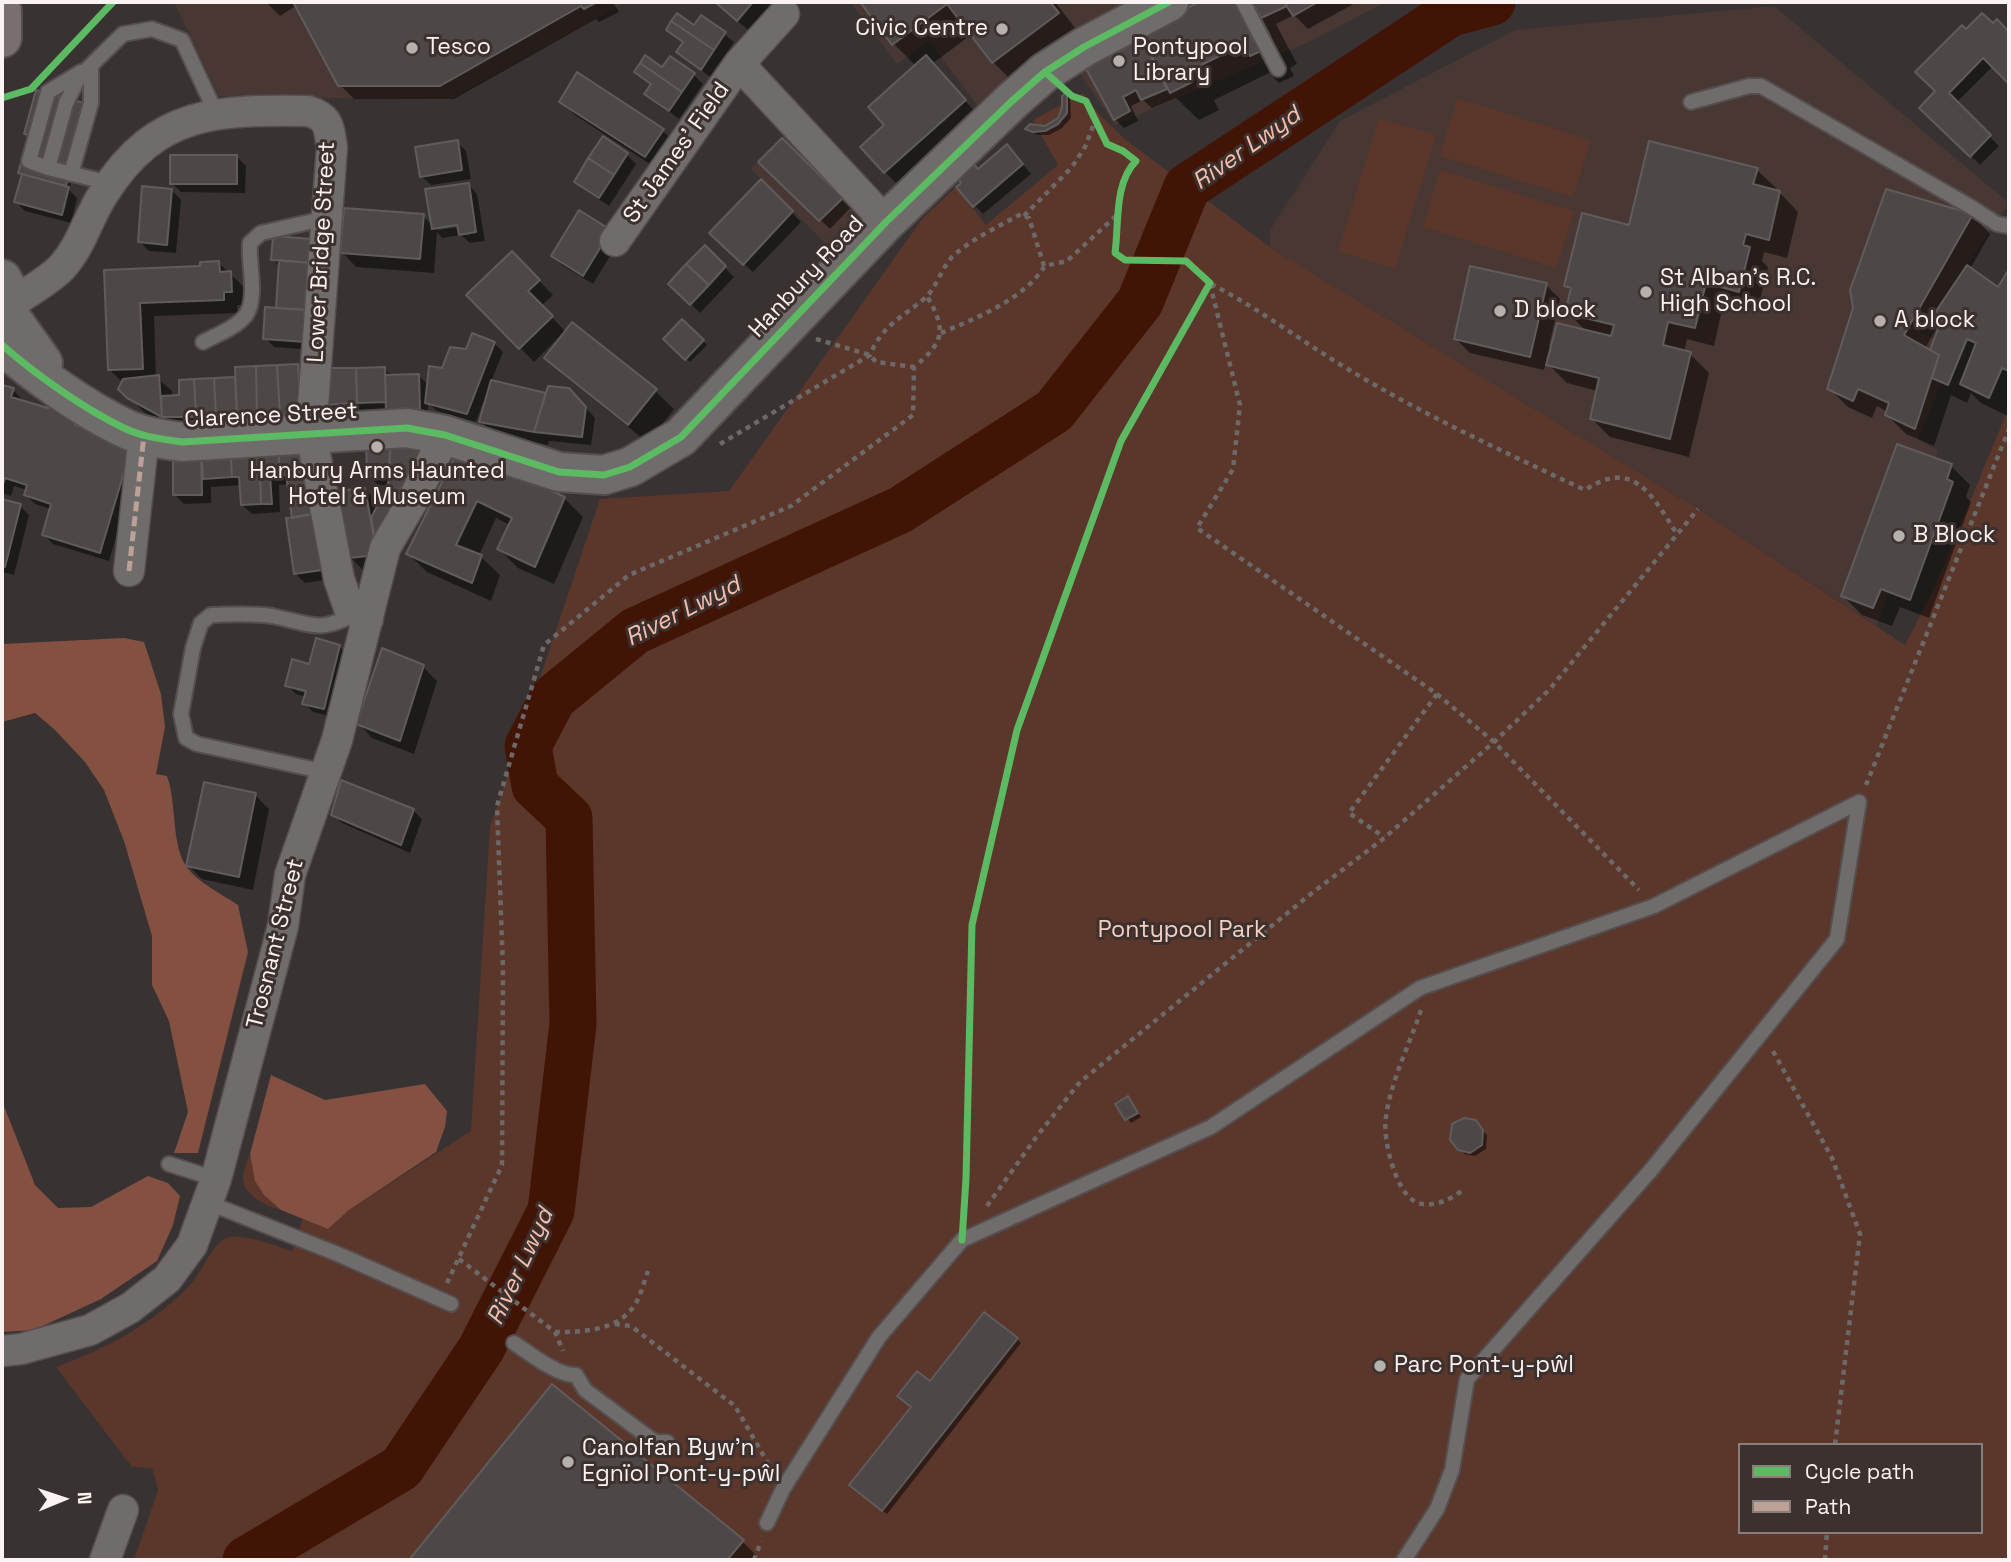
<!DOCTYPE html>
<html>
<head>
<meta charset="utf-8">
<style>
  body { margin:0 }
  #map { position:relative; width:2011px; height:1562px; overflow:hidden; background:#383332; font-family:"Space Grotesk",sans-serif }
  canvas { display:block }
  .frame { position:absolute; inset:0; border:4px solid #faf3f1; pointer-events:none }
  .legend { position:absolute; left:1738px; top:1443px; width:245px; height:91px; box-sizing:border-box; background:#3c312e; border:2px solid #887f7c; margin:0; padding:9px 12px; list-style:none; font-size:21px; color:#faf3f1 }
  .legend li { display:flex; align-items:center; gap:14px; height:35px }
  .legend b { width:35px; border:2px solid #887f7c }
  .north { position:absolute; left:28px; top:1464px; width:70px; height:70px; -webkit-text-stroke:5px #3c312e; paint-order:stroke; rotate:88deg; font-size:19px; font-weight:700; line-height:28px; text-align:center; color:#faf3f1 }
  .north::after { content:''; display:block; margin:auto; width:24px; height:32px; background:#faf3f1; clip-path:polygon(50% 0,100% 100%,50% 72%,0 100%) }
</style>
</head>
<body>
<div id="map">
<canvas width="2011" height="1562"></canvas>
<div class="frame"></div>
<ul class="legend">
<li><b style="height:9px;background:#5cba63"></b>Cycle path</li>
<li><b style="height:9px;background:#bda197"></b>Path</li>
</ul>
<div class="north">N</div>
</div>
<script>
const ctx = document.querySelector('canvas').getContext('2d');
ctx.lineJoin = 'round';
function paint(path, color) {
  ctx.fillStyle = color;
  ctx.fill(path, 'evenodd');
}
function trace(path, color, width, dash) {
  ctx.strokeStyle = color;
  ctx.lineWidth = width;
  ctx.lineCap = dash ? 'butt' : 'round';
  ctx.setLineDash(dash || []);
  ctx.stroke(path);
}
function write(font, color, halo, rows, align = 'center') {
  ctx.font = font + ' "Space Grotesk",sans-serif';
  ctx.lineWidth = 6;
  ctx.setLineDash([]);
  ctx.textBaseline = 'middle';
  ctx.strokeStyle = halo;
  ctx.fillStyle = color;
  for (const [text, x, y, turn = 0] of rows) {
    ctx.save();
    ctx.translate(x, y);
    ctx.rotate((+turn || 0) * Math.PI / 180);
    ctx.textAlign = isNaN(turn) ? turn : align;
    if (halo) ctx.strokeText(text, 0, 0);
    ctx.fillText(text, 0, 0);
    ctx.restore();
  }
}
const built = new Path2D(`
  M174 2H626L449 100 219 96Z
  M850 2H1386L1311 41 1115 125 1078 71 995 129 929 41 897 64Z
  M1774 6 2009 203 1921 332 1955 349 1918 440 1938 450 1877 626 1698 509 1270 247V230L1340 121 1515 30Z
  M784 135 862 213 829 247 751 169Z`);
const green = new Path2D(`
  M1083 93 1099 114 1126 140 1270 247 1698 509 1905 645 1933 591 2009 407V1560H134L158 1490 152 1468 132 1467 56 1367C108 1347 149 1327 189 1286 201 1274 211 1247 224 1239 238 1231 277 1246 292 1251L303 1218 328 1229 349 1210 471 1131 490 827 600 499 729 491 922 219 956 187 986 225 1058 165 1033 120ZM1740 1445H1981V1532H1740Z
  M1457 98 1591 140 1573 197 1440 156Z
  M1379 118 1436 135 1395 269 1338 251Z
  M1440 170 1574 211 1556 268 1423 227Z
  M250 1154C256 1184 258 1189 281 1210 265 1205 243 1196 243 1177 243 1170 248 1160 250 1154Z`);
const forest = new Path2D(`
  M124 638 144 642 161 694 165 727 156 774 167 776C177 803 171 843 186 866 198 883 222 894 238 905L248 952 198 1153H174L188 1112 169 1021 152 985V936L124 841 104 790 85 762 54 729 35 713 2 722V644Z
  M271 1075 325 1100 425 1084 447 1111 445 1127 436 1152 349 1210 328 1229 281 1210 264 1195 255 1181 250 1154Z
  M2 1101 35 1185 58 1208 91 1207 148 1176 168 1183 180 1196 173 1225 157 1261 101 1299 34 1330 2 1332Z`);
const shadow = new Path2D(`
  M266 2H613L619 12 599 22 596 19 454 99H354L340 85 297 5 280 16Z
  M714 2H779L752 33Z
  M862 2H1055L1085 41 1021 90 993 62 972 34 932 64 978 115 899 186 885 172 887 125 916 66 894 44Z
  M1203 2H1357L1308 29 1294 15 1276 24 1297 64 1290 68 1294 76 1279 83 1269 73 1214 100 1219 110 1199 120 1176 98 1152 108 1143 100 1131 106 1138 121 1124 128 1115 119 1086 66 1145 38 1142 33Z
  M702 17 734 42 710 77 678 52 684 44 668 30 695 27Z
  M1997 22 2009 34V82L1993 66 1956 103 1999 146 1980 165 1922 108 1937 91 1966 31 1993 26Z
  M663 69 694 75 703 84 679 119 646 94 652 85 636 71Z
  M578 75 663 131 677 145 659 170 575 115 561 101Z
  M1067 94 1070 98 1071 118 1062 128 1049 135H1038L1027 129 1045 127 1059 119Z
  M95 111 84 157 78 156 69 190 77 198 71 223 25 211 16 202 23 176 20 173 30 137 26 133Z
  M782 140 850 208 830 229 760 162Z
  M457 142 466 151 471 179 431 185 421 176Z
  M627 155 636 164 609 206 585 190 576 181Z
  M1016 156 1031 174 983 214 974 205 978 171Z
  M237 157 246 166 245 193 181 192 172 183Z
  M1757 170 1776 188 1775 192 1780 193 1798 212 1787 258 1764 252 1762 261 1768 267 1758 309 1724 301 1714 346 1687 339 1684 352 1690 354 1709 373 1689 457 1610 437 1591 418 1598 391 1567 383 1546 362 1544 370 1470 353 1456 339 1546 285 1560 299 1549 346 1553 347 1587 332 1567 312 1572 292 1566 285 1630 227Z
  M761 182 801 222 753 272 720 242Z
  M468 184 477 194 485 241 470 243 461 235 442 238 437 232 434 273 356 267 342 252 423 216 433 226ZM466 222V226L438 230V226Z
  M172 190 181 200 176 253 149 251 140 242Z
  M1972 215 1990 234 1970 269 1998 290 2009 273V412L2008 416 1981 403 1971 393 1967 403 1951 395 1934 446 1906 434 1887 415 1888 412 1877 406 1872 418 1848 407 1829 388ZM1940 321 1931 353 1925 349Z
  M275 238 314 350 274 347 265 338 277 309 281 268 273 260Z
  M619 241 593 284 562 265 553 256Z
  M705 247 734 277 700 313 670 284Z
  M512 253 553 295 541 306 566 332 655 391 674 409 648 443 565 376 546 358 561 339 559 337 534 362 469 295Z
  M219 263 244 287 245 305H237L238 313 154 316 156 377 172 391 173 397H181V382L237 378 298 366 312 380 295 429 178 431 144 412 121 388 123 383 109 369 106 271 202 268Z
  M682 321 707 345 690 362 666 339Z
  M494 343 503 352 491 382 547 395 578 399 595 418 591 445 549 441 548 445 495 435 481 421 486 403 483 402 476 422 437 411 428 403V420L337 413 328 404 384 368 392 376 418 375 429 386 443 370 467 351Z
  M2 386 13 390 22 399 21 402 49 410 141 453 109 561 53 544 44 535 51 509 35 504 26 495 27 490 14 486 11 496 2 493Z
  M391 442 423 447 365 572 351 558 365 489 380 505 389 485H378L368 475Z
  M303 443 330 579 305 583 296 574 294 519 289 484 279 485 280 512 252 514 242 505 241 485 211 487V503L184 504 175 495 174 449Z
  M1898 446 1951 466 1970 485 1966 497 1971 502 1929 618 1900 607 1892 626 1862 615 1843 596Z
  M460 450 564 498 583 517 554 584 518 568 499 549 510 525 496 518 479 555 500 575 491 601 427 572 408 554Z
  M2 501 20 506 29 515 14 575 2 572Z
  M339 646 348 655 333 717 313 712 304 703 306 697 296 694 287 685ZM295 687 315 692 314 695 295 690Z
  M423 667 437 681 414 754 372 738 358 723Z
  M255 795 269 809 253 890 202 879 188 865Z
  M413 810 422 819 410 853 342 823 333 814Z
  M1131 1102 1141 1117 1131 1123 1117 1104Z
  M1479 1126 1487 1135 1486 1149 1475 1156 1464 1154 1460 1149Z
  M1017 1339 1021 1343 887 1514 856 1489 930 1384Z
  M552 1386 742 1541 761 1560H412Z`);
const river = new Path2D(`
  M246 1560 401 1468 481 1349 551 1211 573 1024 569 818 535 786 528 746 553 698 635 631 900 510 1054 411 1140 302 1187 187 1451 13 1492 2`);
const building = new Path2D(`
  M293 2H597L584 9 581 6 440 86H338Z
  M715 2H753L737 21Z
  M860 2H1050L1059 13 992 63 947 4 892 45Z
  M1199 2H1252L1270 36 1264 40 1267 48 1250 56 1244 44 1187 72 1192 82 1170 93 1140 32Z
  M1252 2H1284L1287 6 1261 18Z
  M1284 2H1318L1293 16Z
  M677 13 694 25 701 15 726 32 714 50 671 21Z
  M1982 13 1993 23 1997 19 2009 32V84L1983 58 1949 93 1991 135 1970 157 1919 108 1935 91 1915 72 1962 25 1966 29Z
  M671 21 714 50 701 70 676 52 683 42 666 30Z
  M1142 37 1167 89 1141 100 1136 90 1123 97 1130 111 1114 120 1084 65Z
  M645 55 662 67 670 56 695 73 682 92 640 63Z
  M926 55 966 100 884 173 860 147 884 125 868 107Z
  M640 63 682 92 669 111 644 94 651 84 634 72Z
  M577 72 664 129 645 157 559 102Z
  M36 90 91 105 74 153 66 186 18 173 29 135 24 134Z
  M1067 92V113L1058 124 1045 131 1033 132 1025 129 1030 124 1045 126 1058 118 1062 107V96Z
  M603 136 628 153 614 175 588 158Z
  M782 138 843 198 819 221 758 162Z
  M458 140 462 170 420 177 415 147Z
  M1649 141 1758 168 1753 184 1780 191 1769 240 1746 234 1743 245 1750 247 1739 292 1706 283 1695 328 1668 322 1663 345 1691 352 1670 439 1590 419 1599 378 1546 365 1557 323 1611 336 1614 325 1565 313 1571 288 1564 286 1582 213 1629 225Z
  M1007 144 1023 164 973 207 956 187 961 183 958 178 974 164 978 169Z
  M170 155H237V184H170Z
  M588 158 614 175 599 198 574 182Z
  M22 174 69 187 62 215 14 202Z
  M761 179 793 211 743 265 709 233Z
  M469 183 476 232 459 235 457 225 432 229 425 189Z
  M142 186 172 189 167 245 138 242Z
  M1886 189 1973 214 1904 335 1939 355 1915 429 1885 415 1889 403 1858 389 1853 401 1827 389 1853 308 1850 290Z
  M344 208 424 214 420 259 340 253Z
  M579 210 611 230 583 276 551 256Z
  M273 236 312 239V263L271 260Z
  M705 245 726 266 709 285 686 264Z
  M512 251 540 280 528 291 553 316 519 349 466 295Z
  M279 260 312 263 308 310 276 308Z
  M219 261 220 272 231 271 232 292H224V300L140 303 143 369 108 370 104 270 200 266V262Z
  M686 264 709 285 690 305 668 284Z
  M1967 265 1998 287 2009 269V371L2002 368 1989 398 1960 384 1976 343 1967 339 1948 385 1932 378 1939 355 1930 350 1938 329 1930 320Z
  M1470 266 1547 283 1530 357 1454 339Z
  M265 307 308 310 306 342 263 339Z
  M682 319 704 340 685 360 663 339Z
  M572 322 657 389 628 425 544 358Z
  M472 333 495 342 467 414 425 403 429 366 442 368 450 347 466 349Z
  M298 364 301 414 280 415 277 365Z
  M277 365 280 415 257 416 256 366Z
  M256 366 257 416H237L235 367Z
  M385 367 386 402 357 403 356 368Z
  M324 368H356L357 403 326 405Z
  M419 374 420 411 386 412 385 375Z
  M159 375 162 417 127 398 118 389 123 379Z
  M235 377 237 416 216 417 214 378Z
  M214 378 216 417H196L194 379Z
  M194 379 196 417H162L161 396 179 395V380Z
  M491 380 546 393 534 432 479 422Z
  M2 385 14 388 11 397 48 408 50 398 80 407 75 425 133 442 100 553 42 535 51 504 24 495 27 485 5 478 2 487Z
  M548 386 569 388 586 407 582 437 534 432Z
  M391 440 424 445 422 468 411 465 407 488 376 544 371 518 388 485Z
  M391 440 388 478 367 476 366 441Z
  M303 441 307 471 280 475 278 443Z
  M278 443 280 475 270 476 272 504H261L259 444Z
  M259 444 261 504 241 505 239 477H232L230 445Z
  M1897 444 1952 464 1947 479 1953 482 1910 600 1881 589 1873 608 1841 596Z
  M230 445 232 477 203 479 201 446Z
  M201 446 202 495H173V447Z
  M459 448 565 497 535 567 497 549 512 518 477 501 456 545 482 555 472 583 406 554Z
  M307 471 313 514 292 518 286 474Z
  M365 488 377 555 349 558 337 491Z
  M2 499 21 504 5 567 2 566Z
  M313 514 322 570 294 574 286 518Z
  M316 638 340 645 324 709 302 704 306 691 285 686 292 659 309 664Z
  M382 648 424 665 400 741 356 724Z
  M341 780 414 809 401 845 331 815Z
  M204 782 256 793 239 877 186 866Z
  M1128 1096 1138 1113 1125 1120 1115 1104Z
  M1464 1118 1476 1120 1483 1130 1482 1145 1470 1153 1458 1150 1450 1140 1452 1124Z
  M984 1312 1018 1338 882 1511 849 1485 911 1407 897 1396 917 1371 930 1381Z
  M552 1384 744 1540 727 1560H409Z`);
const path = new Path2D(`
  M1024 216 1072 167 1085 147 1095 121
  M1210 284 1240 405 1233 469 1197 528 1437 694 1349 813 1384 837
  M1211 284C1260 309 1304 343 1351 371 1426 416 1506 453 1585 490 1634 457 1653 497 1677 534
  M941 333C976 318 1023 300 1044 267
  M816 339 870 355 876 362 914 367
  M720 444 870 355C883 324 902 318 925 298 937 287 941 269 952 257 971 239 998 227 1021 214L1029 218 1044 266 1067 261 1117 215
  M1437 694 1494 742 1639 890
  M1866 785 2009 429
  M1421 1010C1409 1046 1391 1080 1386 1117 1382 1138 1396 1196 1418 1203 1434 1208 1451 1199 1463 1190
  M1773 1051 1832 1158 1860 1234 1835 1445
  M987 1206 1037 1136 1080 1082 1312 893 1383 839 1494 742 1549 690 1698 509
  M964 1219 972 925 1017 730 1121 441 1210 283 1186 261 1125 260 1115 253C1119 224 1114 183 1136 161L1123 151 1107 144 1086 101 1069 94
  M459 1259 555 1332 563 1351
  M447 1283 502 1165 503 969 497 806 544 645 629 575 791 506 913 415 914 367C944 342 947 331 927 296
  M615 1324 631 1326 735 1406 773 1472
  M555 1332C584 1332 619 1331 636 1303 641 1294 644 1282 648 1271
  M754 1560 761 1541
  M1825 1560 1827 1532`);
const lane = new Path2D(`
  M1243 2 1278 69
  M1691 102 1749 86H1761L1971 207 1997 224 2009 226
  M48 168 29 161 48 92 81 72
  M71 174 91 103V66
  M110 183 48 168 66 103 79 77 123 34 152 29 182 40 216 113
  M203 342C216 335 236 328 246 315 258 297 248 264 250 243L261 233 327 218
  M326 772 197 744 186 738 181 714 193 648 201 623 211 615C231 614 253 613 272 616 312 624 318 634 357 613
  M169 1164 216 1179
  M209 1203 340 1255 451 1304
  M514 1343C529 1353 558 1376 576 1375L585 1390 655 1442H667
  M767 1523 783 1489 879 1337 962 1240 1211 1127 1420 988 1654 906 1859 802 1837 939 1651 1170 1467 1379 1452 1470 1437 1509 1404 1560`);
const street = new Path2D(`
  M739 64 886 222
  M615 241 739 64 784 14
  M11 304C27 292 49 281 62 267 82 245 88 217 104 193 157 109 219 110 308 111 330 118 328 126 332 147L311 433 339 579 349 608 368 619
  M129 571 144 435
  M2 1351 21 1349 90 1330 130 1308 167 1279 192 1245 216 1179 283 926 290 875 337 740 385 548 413 500 445 435
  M105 1560 123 1510`);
const secondary = new Path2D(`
  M2 279C13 296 13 315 2 332
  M9 315 43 363
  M2 345C35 374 84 409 124 428 142 437 163 439 182 442L407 428 445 435 559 472 604 475 630 467 681 437 886 222 1012 101 1045 72 1084 47 1169 2`);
const primary = new Path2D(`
  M2 11V38`);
const quiet = new Path2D(`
  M129 571 144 435`);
const cycleway = new Path2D(`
  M2 98 31 89 113 2
  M2 345C35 374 84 409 124 428 142 437 163 439 182 442L407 428 445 435 559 472 604 475 630 467 681 437 886 222 1012 101 1045 72 1084 47 1169 2
  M962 1240 966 1179 972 925 1017 730 1121 441 1210 283 1186 261 1125 260 1115 253C1119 224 1114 183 1136 161L1123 151 1107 144 1086 101 1072 96 1045 72`);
const markers = [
  [1002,29,7,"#b6b0ae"],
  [412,48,7,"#b6b0ae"],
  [1119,61,7,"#b6b0ae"],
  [1646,292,7,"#b6b0ae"],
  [1500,311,7,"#b6b0ae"],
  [1880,321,7,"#b6b0ae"],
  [377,447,7,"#b6b0ae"],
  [1899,536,7,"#b6b0ae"],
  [1380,1366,7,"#b6b0ae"],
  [568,1462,7,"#b6b0ae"]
];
const poiNames = [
  ["Civic Centre",988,29,"right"],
  ["Tesco",426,48],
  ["Pontypool",1133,48],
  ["Library",1133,74],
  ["St Alban's R.C.",1660,279],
  ["High School",1660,305],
  ["D block",1514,311],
  ["A block",1894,321],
  ["Hanbury Arms Haunted",377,472,"center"],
  ["Hotel & Museum",377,498,"center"],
  ["B Block",1913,536],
  ["Parc Pont-y-pŵl",1394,1366],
  ["Canolfan Byw'n",582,1449],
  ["Egnïol Pont-y-pŵl",582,1475]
];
const streetNames = [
  ["St James' Field",677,153,-55],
  ["Lower Bridge Street",322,252,-87],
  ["Hanbury Road",807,277,-47],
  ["Clarence Street",271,416,-3],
  ["Trosnant Street",276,944,-76]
];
const parkNames = [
  ["Pontypool Park",1182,931]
];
const waterNames = [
  ["River Lwyd",1247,149,-35],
  ["River Lwyd",683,612,-27],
  ["River Lwyd",521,1267,-65]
];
paint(built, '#483733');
paint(green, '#5b362b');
paint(forest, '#835042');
paint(shadow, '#0007');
trace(river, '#421406', 47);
paint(building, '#4d4847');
trace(building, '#605c5b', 2);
trace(lane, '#544f4e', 18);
trace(street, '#544f4e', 33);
trace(secondary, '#544f4e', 42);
trace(primary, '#544f4e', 42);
trace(path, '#6d6968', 4.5, [5, 5]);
trace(lane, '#706c6b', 14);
trace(street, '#706c6b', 30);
trace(secondary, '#706c6b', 38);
trace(primary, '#796f6e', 38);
trace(quiet, '#bda197', 5, [10, 5]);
trace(cycleway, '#5cba63', 7);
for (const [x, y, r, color] of markers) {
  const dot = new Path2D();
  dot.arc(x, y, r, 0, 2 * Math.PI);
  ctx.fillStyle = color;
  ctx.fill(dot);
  trace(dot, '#3c312e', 2.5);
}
write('23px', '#faf3f1', '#3c312e', poiNames, 'left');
write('23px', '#faf3f1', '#3c312e', streetNames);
write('23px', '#f4cfc4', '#3c312e', parkNames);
write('italic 24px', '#f5bfae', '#3c312e', waterNames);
</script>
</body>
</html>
